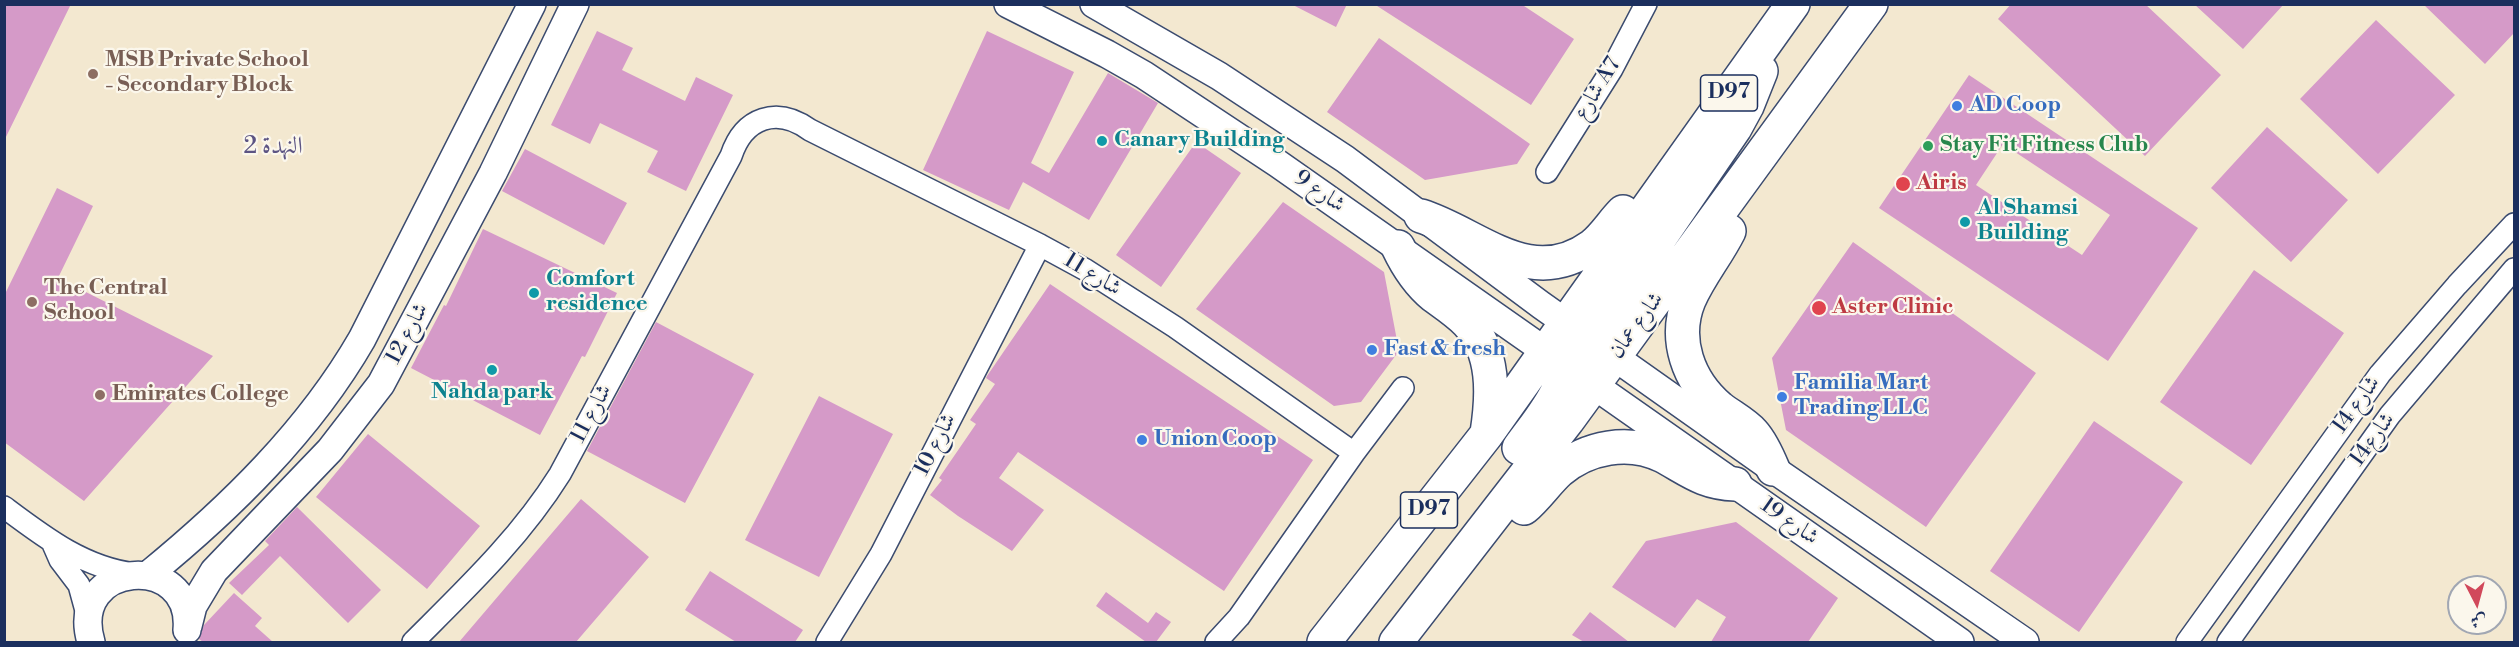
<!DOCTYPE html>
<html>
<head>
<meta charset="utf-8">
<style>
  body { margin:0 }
  #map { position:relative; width:2519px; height:647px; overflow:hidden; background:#f3e8d0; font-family:"Libre Bodoni",Amiri,serif }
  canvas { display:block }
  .frame { position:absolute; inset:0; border:6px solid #1b2f5e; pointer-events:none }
  .north { position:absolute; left:2447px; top:575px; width:60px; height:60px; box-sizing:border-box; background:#fbf7ec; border:2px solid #a1a7b3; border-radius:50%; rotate:174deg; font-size:16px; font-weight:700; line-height:24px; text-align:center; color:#1b2f5e }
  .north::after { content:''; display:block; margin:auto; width:21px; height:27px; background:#d1495b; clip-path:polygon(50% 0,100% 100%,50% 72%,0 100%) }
</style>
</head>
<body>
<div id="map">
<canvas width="2519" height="647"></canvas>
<div class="frame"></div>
<div class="north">ش</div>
</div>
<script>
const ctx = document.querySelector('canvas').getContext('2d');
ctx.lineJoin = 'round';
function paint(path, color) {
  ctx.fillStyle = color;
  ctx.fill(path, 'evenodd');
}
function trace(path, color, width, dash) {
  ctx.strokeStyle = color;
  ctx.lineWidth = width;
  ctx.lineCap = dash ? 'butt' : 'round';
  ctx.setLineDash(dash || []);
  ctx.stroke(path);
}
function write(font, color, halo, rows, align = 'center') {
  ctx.font = font + ' "Libre Bodoni",Amiri,serif';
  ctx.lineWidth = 4.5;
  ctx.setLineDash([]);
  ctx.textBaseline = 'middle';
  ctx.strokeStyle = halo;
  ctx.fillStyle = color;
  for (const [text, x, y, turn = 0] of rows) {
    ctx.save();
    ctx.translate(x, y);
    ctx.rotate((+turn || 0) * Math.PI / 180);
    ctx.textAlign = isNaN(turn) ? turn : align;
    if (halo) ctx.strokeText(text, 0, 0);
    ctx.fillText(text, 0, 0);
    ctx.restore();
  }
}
const building = new Path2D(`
  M4 4H71L4 141Z
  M1291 4H1347L1336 27Z
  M1374 4H1521L1574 39 1531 105Z
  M2011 4H2145L2221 75 2145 156 1998 19Z
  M2194 4H2284L2243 49Z
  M2423 4H2514V33L2485 64Z
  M2376 20 2455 95 2378 174 2300 99Z
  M597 31 633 48 622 70 685 101 696 77 733 95 686 191 647 172 658 151 600 123 590 144 551 125Z
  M987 31 1074 72 1031 163 1049 173 1108 73 1158 103 1089 220 1023 182 1009 210 923 170Z
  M1379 38 1530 144 1517 164 1425 180 1327 112Z
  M1969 75 2198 228 2108 361 1879 208ZM2003 144 2110 215 2082 255 1976 185Z
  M2267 127 2348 200 2291 262 2211 188Z
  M1196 142 1241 173 1161 287 1116 255Z
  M525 149 627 203 604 245 502 191Z
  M57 188 93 206 58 278 213 356 84 501 4 442V296Z
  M1283 202 1384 272 1399 351 1361 402 1334 406 1196 309Z
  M483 229 617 293 585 357 582 356 540 435 411 368 444 305 446 306Z
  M1853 242 2036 373 1926 527 1786 430 1772 358Z
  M2254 270 2344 333 2251 465 2160 402Z
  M1050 284 1313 460 1224 591 1018 452 999 478 1044 510 1012 551 958 516 930 495 942 480 939 478 976 424 970 420 995 384 986 378 987 376Z
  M656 322 754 374 685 503 587 451Z
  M819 396 893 434 819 577 745 540Z
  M2094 421 2183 482 2079 632 1990 571Z
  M368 434 480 526 427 589 316 497Z
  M581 499 649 557 576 642H459Z
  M297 507 381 590 348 623 280 556 242 595 229 583 269 545 265 541Z
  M1736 522 1838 598 1808 642H1711L1726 617 1697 599 1675 628 1612 587 1646 541Z
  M710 571 803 630 795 642H736L685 610Z
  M1106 592 1148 623 1156 612 1171 622 1156 642H1146L1096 606Z
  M234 593 262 618 255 626 273 642H203L199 639 204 625Z
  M1590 612 1629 642H1584L1572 635Z`);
const minor = new Path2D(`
  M1547 172 1612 69 1646 4
  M4 507C44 537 84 568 135 574
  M53 544 60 560 79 585 88 618
  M413 642C466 589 520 538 560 474L731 156C744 117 777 106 810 130L1040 245 1086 270 1175 327 1354 453
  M827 642 881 554 1040 245
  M1216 642 1239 617 1354 453 1403 388
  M2187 642 2380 374 2457 285 2514 224
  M2228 642 2390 415 2514 269`);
const tertiary = new Path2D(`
  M1008 4 1107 54 1144 75 1277 163 1960 642
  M1094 4 1219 76 1345 159 1541 305 1773 469 2025 642
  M148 575C230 508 309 431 362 339L532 4
  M188 626 193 606 214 571 330 450 381 384 493 173 575 4
  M91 642C67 560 194 551 187 630`);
const primary = new Path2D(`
  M1421 216C1478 234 1530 291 1592 246 1604 237 1612 223 1623 212
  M1729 231C1717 255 1700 275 1689 300 1673 339 1688 381 1720 408 1730 416 1744 423 1753 433 1762 443 1768 457 1773 469
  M1398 247C1407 266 1418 283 1434 296 1445 304 1457 312 1467 322 1495 352 1493 395 1487 433
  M1594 385C1584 369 1583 356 1590 340L1735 128 1747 106 1761 71
  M1519 448C1548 408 1571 386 1567 333
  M1524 508C1537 497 1547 482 1559 471 1587 447 1629 439 1663 456 1689 470 1703 483 1735 484
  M1324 642 1487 434 1793 4
  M1396 642 1568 420 1871 4`);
const markers = [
  [93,74,6,"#8d6e63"],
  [1957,106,6,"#3f7fe0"],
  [1102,141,6,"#0f9aa8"],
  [1928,146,6,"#2e9e5b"],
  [1903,184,8,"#e0444e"],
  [1965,222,6,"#0f9aa8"],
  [534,293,6,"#0f9aa8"],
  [32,302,6,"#8d6e63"],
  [1819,308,8,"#e0444e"],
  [1372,350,6,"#3f7fe0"],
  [492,370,6,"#0f9aa8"],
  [100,395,6,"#8d6e63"],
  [1782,397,6,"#3f7fe0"],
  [1142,440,6,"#3f7fe0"]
];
const shields = [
  [1729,93,57],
  [1429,510,57]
];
const shieldNames = [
  ["D97",1729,93],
  ["D97",1429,510]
];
const educationNames = [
  ["MSB Private School",105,61],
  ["- Secondary Block",105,86],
  ["The Central",44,289],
  ["School",44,314],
  ["Emirates College",112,395]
];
const streetNames = [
  ["شارع A7",1598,89,-58],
  ["شارع 9",1319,192,35],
  ["شارع 11",1092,275,31],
  ["شارع عمان",1637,326,-54],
  ["شارع 12",408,334,-62],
  ["شارع 14",2357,405,-54],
  ["شارع 11",592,414,-62],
  ["شارع14",2373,440,-54],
  ["شارع 10",936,445,-63],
  ["شارع 19",1789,522,35]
];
const shopNames = [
  ["AD Coop",1969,106],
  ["Fast & fresh",1384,350],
  ["Familia Mart",1794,384],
  ["Trading LLC",1794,409],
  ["Union Coop",1154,440]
];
const cultureNames = [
  ["Canary Building",1114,141],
  ["Al Shamsi",1977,209],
  ["Building",1977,234],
  ["Comfort",546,280],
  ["residence",546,305],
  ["Nahda park",492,393,"center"]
];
const leisureNames = [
  ["Stay Fit Fitness Club",1940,146]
];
const healthNames = [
  ["Airis",1916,184],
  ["Aster Clinic",1832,308]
];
const neighbourhoodNames = [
  ["النهدة 2",273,147]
];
paint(building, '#d59ac8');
trace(minor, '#3b4b6f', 24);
trace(tertiary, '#3b4b6f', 30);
trace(primary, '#3b4b6f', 36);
trace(minor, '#fff', 21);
trace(tertiary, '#fff', 27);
trace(primary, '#fff', 33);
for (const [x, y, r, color] of markers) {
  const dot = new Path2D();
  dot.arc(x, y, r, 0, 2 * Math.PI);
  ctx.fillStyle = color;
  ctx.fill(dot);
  trace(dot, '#fbf7ec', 2);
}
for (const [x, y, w] of shields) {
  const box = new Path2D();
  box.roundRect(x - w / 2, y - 18, w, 36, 4.5);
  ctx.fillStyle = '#fbf7ec';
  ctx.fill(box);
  trace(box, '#1b2f5e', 1.5);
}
write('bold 21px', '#1b2f5e', null, shieldNames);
write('bold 22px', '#785e54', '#fbf7ec', educationNames, 'left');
write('22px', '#1b2f5e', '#fbf7ec', streetNames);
write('bold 22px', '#366cbe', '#fbf7ec', shopNames, 'left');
write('bold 22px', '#0d838f', '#fbf7ec', cultureNames, 'left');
write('bold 22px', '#27864d', '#fbf7ec', leisureNames, 'left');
write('bold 22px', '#be3a42', '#fbf7ec', healthNames, 'left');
write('24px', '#5c5483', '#fbf7ec', neighbourhoodNames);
</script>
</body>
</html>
